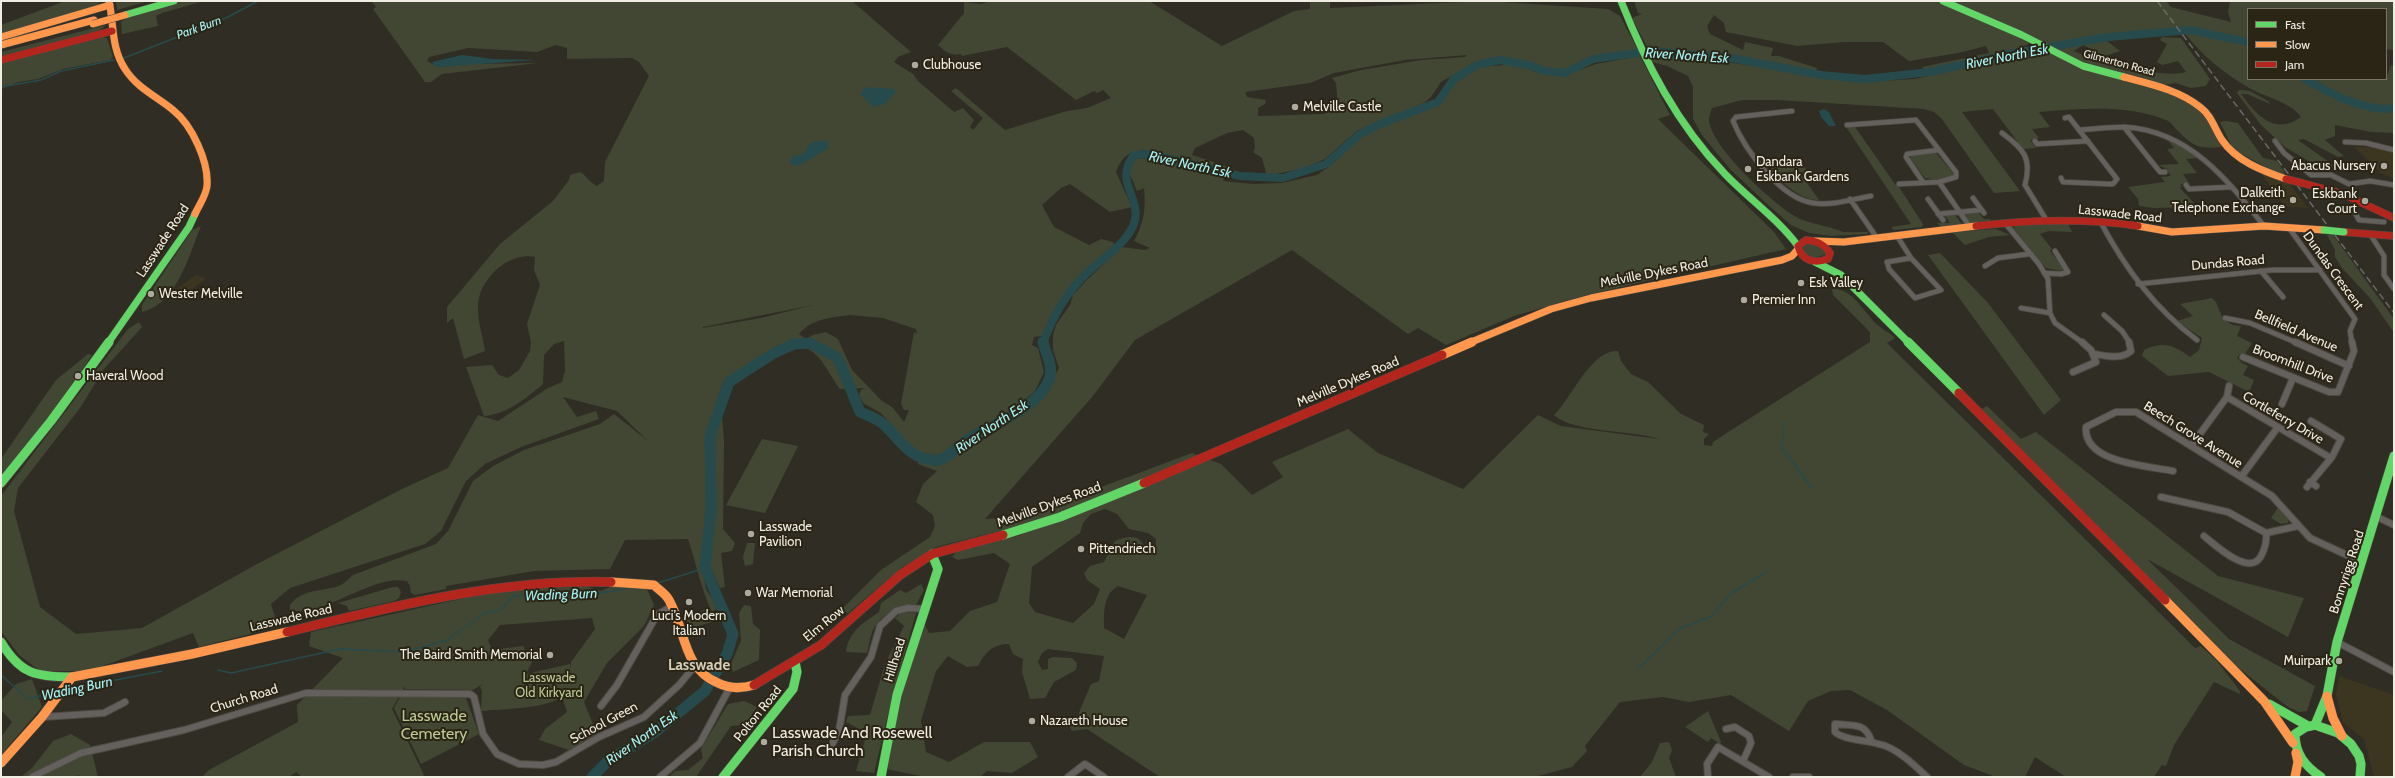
<!DOCTYPE html>
<html>
<head>
<meta charset="utf-8">
<style>
  body { margin:0 }
  #map { position:relative; width:2395px; height:778px; overflow:hidden; background:#302d24; font-family:Cabin,sans-serif }
  canvas { display:block }
  .frame { position:absolute; inset:0; border:2px solid #f0ede3; pointer-events:none }
  .legend { position:absolute; left:2247px; top:8px; width:140px; height:72px; box-sizing:border-box; background:#2b2515; border:1px solid #7a7567; margin:0; padding:5px 7px; list-style:none; font-size:12px; color:#f0ede3 }
  .legend li { display:flex; align-items:center; gap:8px; height:20px }
  .legend b { width:20px; border:1px solid #7a7567 }
</style>
</head>
<body>
<div id="map">
<canvas width="2395" height="778"></canvas>
<div class="frame"></div>
<ul class="legend">
<li><b style="height:5px;background:#63d668"></b>Fast</li>
<li><b style="height:5px;background:#ff974d"></b>Slow</li>
<li><b style="height:5px;background:#b3261e"></b>Jam</li>
</ul>
</div>
<script>
const ctx = document.querySelector('canvas').getContext('2d');
ctx.lineJoin = 'round';
function paint(path, color) {
  ctx.fillStyle = color;
  ctx.fill(path, 'evenodd');
}
function trace(path, color, width, dash) {
  ctx.strokeStyle = color;
  ctx.lineWidth = width;
  ctx.lineCap = dash ? 'butt' : 'round';
  ctx.setLineDash(dash || []);
  ctx.stroke(path);
}
function write(font, color, halo, rows, align = 'center') {
  ctx.font = font + ' Cabin,sans-serif';
  ctx.lineWidth = 4;
  ctx.setLineDash([]);
  ctx.textBaseline = 'middle';
  ctx.strokeStyle = halo;
  ctx.fillStyle = color;
  for (const [text, x, y, turn = 0] of rows) {
    ctx.save();
    ctx.translate(x, y);
    ctx.rotate((+turn || 0) * Math.PI / 180);
    ctx.textAlign = isNaN(turn) ? turn : align;
    if (halo) ctx.strokeText(text, 0, 0);
    ctx.fillText(text, 0, 0);
    ctx.restore();
  }
}
const built = new Path2D(`
  M2354 147H2368L2392 152 2394 157V179L2381 173Z
  M2260 172 2290 184 2308 208 2284 206Z
  M196 275 206 279 187 293 178 288Z
  M2339 676 2394 695V777H2374L2364 739 2343 723 2336 695Z`);
const green = new Path2D(`
  M65 1H101L96 6 1 35V25Z
  M116 1H149L117 10Z
  M184 1H204L162 13 156 16 158 26 122 34 121 22 126 18Z
  M371 1H852L911 52 898 57 894 62 913 74 918 81 954 112 963 108 974 120 970 127 973 130 983 118 951 91 956 88 1005 130 1067 111 1087 108 1111 98 1103 90 1097 93 1094 91 1076 100 1007 47 962 56 961 54C950 56 946 52 938 45L964 13V2L981 4 991 1H1149L1222 46 1294 11 1310 9V1H1330V8L1486 1 1608 9 1620 16 1638 50 1600 56 1570 70 1553 71 1527 62 1512 60 1499 59 1482 61 1473 64 1441 82 1431 97 1424 103 1357 131 1325 159 1304 168 1267 176 1262 158 1253 152 1255 148 1254 138 1243 130 1227 133 1195 148 1192 155 1232 168 1229 171 1155 151C1135 149 1123 152 1116 172L1132 207 1110 212 1070 184 1061 188 1042 205 1054 227 1089 245 1101 239 1113 242 1114 245C1078 275 1060 292 1042 336L1034 337 1032 345 1038 348 1044 372 1035 391 1009 413 973 430 939 456 918 452 908 444 881 413 863 403 859 395 861 390 865 388 840 389C829 375 822 355 806 348V339L773 352 723 382 706 436 707 505 701 561 706 589 718 608 712 612C701 589 696 563 688 539L625 540 610 569 534 571 446 586V589L415 595 411 593 410 586 407 581C371 574 324 618 290 610V605C302 588 324 592 341 585 345 583 349 578 353 575L436 544 448 531 473 481 493 466 524 450 600 424 614 414 648 441 617 411 563 397 577 417 596 411 599 419 521 447 485 464 466 481 441 531 425 544 290 588 271 604 276 620 293 623 199 647 193 633 89 671H40L19 655 1 631V496L128 329 139 322 142 327 104 369 80 408 18 488 14 511 40 607 76 634 142 628 259 563 402 489 448 468 478 415 498 421 548 388 562 382 565 371 564 341 554 344 544 355 543 384C526 398 508 414 484 416L466 367 492 365 499 375 508 378 519 370 530 351 531 342 527 324 540 285 534 270 535 257C509 251 479 279 478 305 477 320 483 337 485 351L464 359 453 318 447 323V307L500 244 553 201 569 180 570 175 580 172C587 176 589 182 597 186L604 181 605 162 649 76 639 62 632 58 567 59V48L556 45 537 52 468 48 429 57 427 61 439 67 465 64 538 63 442 74 431 82H425L373 9 376 7ZM1467 55 1465 57 1421 60 1361 70 1332 78 1336 83 1338 107 1323 105 1325 114 1258 116V108L1265 104 1266 100 1247 97 1245 92 1310 83 1334 73 1405 60ZM813 305 761 318 703 328V327ZM850 315 883 318 916 329 917 334 914 332 901 404 904 410H909L904 422 892 407 882 401 852 370 838 339 826 332 813 335 806 339 799 334C811 319 832 317 850 315Z
  M1634 1H1935L2010 32 2030 43 2020 48 1925 70 1922 67 1989 53 1986 46 1958 53 1909 61 1883 42H1844L1797 46 1726 32 1724 23 1714 15 1707 26 1710 34 1743 50 1745 42 1773 48 1771 56H1779L1817 68 1816 72 1733 57 1648 49 1632 18 1642 14 1638 13Z
  M1949 1H2166L2171 7 2231 22 2228 12 2230 1H2394V50L2386 49V9H2248V40L2181 28 2150 30 2157 35 2107 41 2120 51 2105 56 2083 45 2074 51C2095 62 2164 79 2186 72L2178 61 2162 65 2157 62 2167 44 2160 40 2162 37 2181 38 2210 79 2206 86 2191 88 2175 83 2165 85 2107 72 2083 65Z
  M106 25 97 33 1 56V52Z
  M2184 32 2215 36 2247 45 2248 79H2301L2331 96 2346 101 2371 109 2394 111V133L2371 132 2335 125V136L2325 140 2344 156 2338 157 2304 139 2298 140 2336 167 2325 171 2285 147 2261 125 2237 93 2239 90 2250 91 2268 101 2270 104 2247 94H2241C2256 115 2275 136 2301 117 2290 102 2268 98 2251 89 2225 74 2202 56 2184 32Z
  M100 36 107 38 113 57 110 60 63 69 38 79 18 82 1 89V61Z
  M2047 51 2082 69 2161 89 2192 104 2207 117 2222 147C2198 149 2194 147 2177 130 2173 126 2170 121 2166 120 2125 104 2081 109 2039 112L2050 127 2032 129 2039 138 2030 140 2036 148 2023 149 1993 109 1962 112 2020 191 1994 193 1942 119 1934 112 1924 109 1778 100H1742L1712 108C1711 111 1709 116 1709 119 1709 146 1777 208 1800 219 1809 223 1839 229 1843 232H1868L1867 234 1831 236 1809 233 1791 225 1766 203 1730 169 1702 135 1693 119V87L1688 76 1667 66 1652 62 1650 56 1659 54 1680 55 1861 82 1915 79 2030 53Z
  M1640 56 1670 115 1658 119 1774 232 1786 249 1590 294 1514 316 1446 345 1418 328 1408 334 1292 250 1135 340 1092 397 985 519 1029 517 1080 495 1192 453 1221 464 1252 495 1283 477 1272 462 1348 429 1378 453 1463 489 1538 415 1561 426 1659 439C1633 430 1573 433 1554 415 1570 400 1592 348 1618 351L1621 361 1631 374 1648 382 1681 414 1704 425 1703 432 1709 434 1704 439V445L1712 446 1713 442 1725 434 1870 342V332L1833 295 1832 289C1853 287 1865 315 1880 327 1885 331 1890 333 1895 338L1887 343 2195 648 2201 646 2217 661 2240 691V694L2214 682 2174 745 2166 766 2162 765 2154 777H2066L2035 757 2025 777H1996L1964 765 1887 710 1850 690 1831 691 1808 701 1789 731 1731 695 1689 702 1663 697 1620 702 1585 746 1587 751 1572 767 1534 777H1160L1087 729 1072 731 1068 724 1078 715 1091 684 1099 681 1104 656 1048 649 1042 653 1038 662 1042 670 1048 669V659L1053 657 1072 658 1077 663 1076 670 1054 682 1045 698 1030 699 1022 672 1023 659 1013 654 1009 644C993 644 985 652 978 666L967 667 948 656 936 671 921 721 926 752 949 762 984 742H1030L1038 757 1012 773 987 771 980 777H926L886 769 900 698 924 622 929 633 950 631 970 611 997 602 1010 564 994 553 958 560 952 557 956 552 1021 535 1026 528 1018 526 936 547 902 567 848 613 841 610 881 570 930 537 935 526 933 515 916 502 923 484 937 471 918 464 919 461 936 466C968 449 1020 421 1044 394 1050 387 1054 376 1059 368L1053 350V335L1056 325 1070 305 1073 295 1085 282 1121 247 1145 250 1150 248 1134 241C1144 223 1146 209 1144 188L1137 191 1128 170C1130 165 1132 161 1137 159 1151 154 1207 173 1224 177L1223 181 1253 184 1282 183 1317 175 1331 165 1363 136 1380 126 1440 103 1456 81 1479 67 1517 64 1535 72 1565 75 1596 64ZM1105 509 1117 514 1129 529 1148 533 1156 539V546L1151 551 1145 552C1144 549 1144 545 1142 543 1137 533 1122 538 1115 541L1104 562 1090 566 1084 573 1087 580 1100 589 1094 604 1073 623 1035 612 1029 603 1032 567 1080 533 1083 523 1091 514ZM1118 586 1147 595 1124 639 1104 628C1104 612 1103 595 1118 586Z
  M2391 65 2394 66V106C2363 108 2340 94 2313 79H2386Z
  M2226 121 2238 123 2263 158 2277 161 2285 173 2283 176 2236 151 2231 145 2220 122Z
  M1846 127H1855L1895 184 1899 187 1923 224 1922 227 1894 230 1891 227 1911 224Z
  M2166 138 2201 158 2186 159 2197 173 2183 174 2189 183 2180 184 2182 186 2180 188 2198 207 2153 208 2139 206 2138 199 2128 187 2165 182 2161 177 2171 176 2165 168 2158 165 2179 164 2167 149 2174 148Z
  M1936 153 1954 174 1953 176 1937 180 1925 178 1910 158 1911 156Z
  M1802 164 1813 179 1805 180 1819 200C1800 201 1780 180 1768 168Z
  M1978 212 1984 219H1990L1991 221 1970 223 1963 213Z
  M1954 214 1962 224 1941 227 1937 223H1950L1946 217 1942 216Z
  M2067 222 2072 232 2049 231 2040 234 2052 249 2050 251 2064 269 2061 271 2046 268 2013 228 2016 226Z
  M201 226C189 255 177 304 142 312V305L192 230Z
  M1996 229 2010 235 1989 237 1965 245 1952 232Z
  M2327 235H2333L2394 319V333L2370 298 2342 268 2335 257V250Z
  M1808 243 1816 244 1826 253 1825 255 1812 258 1805 254 1803 246Z
  M1940 253 1988 303 2061 400 2044 415 1928 255Z
  M2212 298 2216 302 2223 319 2233 325 2241 326 2237 336 2252 343 2245 354H2240L2237 358 2242 363 2248 366 2243 375 2254 380 2249 392 2209 372 2168 376 2142 356 2144 350C2164 341 2173 345 2190 357L2199 350 2202 338 2177 321 2193 316 2180 304Z
  M88 354 92 355 42 430 1 474V459L56 380Z
  M1987 406 2021 439 2036 432 2218 576 2304 598 2288 637 2147 559 2229 639 2315 686 2307 711 2299 712 2288 707 2236 666 1980 410Z
  M719 415 722 417 724 441 723 529 735 543 732 551 721 553 725 587 720 588 710 566 715 437Z
  M762 439 798 446 765 513 726 505Z
  M2279 506 2289 518 2288 523 2281 524 2271 518Z
  M747 543H755L753 564 745 566 743 557Z
  M921 584 924 590 916 605C899 605 883 613 874 628 870 635 869 646 867 653L846 652C848 632 864 622 879 612L881 603 900 590 906 593Z
  M585 586 601 591 612 586 646 587 654 605 644 626 607 663 584 702 597 734 569 750 539 740 545 729 567 712 562 697C544 709 503 709 481 711L482 691 480 687 483 684 473 690 405 689V686L392 709 424 775 422 777H302L296 772 289 777H202L209 770 298 722 297 705 343 658 309 646 311 632 506 589ZM592 618 595 629 571 662V669L570 664 526 674 532 662 523 646 492 650 488 640 500 625Z
  M393 587H398L401 592 399 598 394 601 349 611 347 606 338 603Z
  M744 605 751 606 753 624 760 630 759 660 733 672 730 666 741 641 739 613Z
  M706 609 712 622 688 629 685 619Z
  M909 612 916 613 891 702 874 773 856 771 867 733 846 722 848 716 870 715 885 664 904 626 895 618 900 614Z
  M32 679 42 707 1 755V737L12 722 1 710V701L16 684Z
  M401 695 466 698 479 734 421 764 394 708Z
  M744 701 757 707 746 725 731 726 696 777H669L675 771 688 770 703 758 701 749 728 704Z
  M1708 711 1721 742 1720 744 1711 738 1708 742 1685 727Z
  M71 734 90 745 98 777H80L79 775 74 777H21L32 768 53 741Z
  M1669 742 1672 750 1669 758 1676 777H1640L1652 762 1660 743Z`);
const water = new Path2D(`
  M462 55 493 59 537 60 439 67 434 66 432 62Z
  M866 87 894 89 896 92 885 104 873 107 860 94Z
  M1824 109 1829 112 1836 126H1829L1821 117 1819 111Z
  M815 141H827L829 148 800 165 795 166 790 163 792 157 804 153 810 144Z`);
const stream = new Path2D(`
  M124 58 228 17 258 1
  M1 87 41 80 61 71 114 60
  M1784 422 1782 448 1812 488
  M658 583 705 568
  M1638 669 1679 629 1712 616 1729 595 1766 572
  M218 670 231 673 340 649 405 652 447 640 485 613 501 610 513 596C551 593 592 597 629 588
  M1 675 28 699 55 692
  M69 689 162 671`);
const riverFar1 = new Path2D(`
  M2305 79C2333 95 2360 110 2394 109
  M804 343H811
  M1043 343C1052 319 1067 292 1086 274 1101 259 1124 246 1133 226 1145 200 1112 182 1134 155L1150 154 1240 176 1283 178 1326 164 1359 135 1380 124 1438 102 1453 80 1477 65 1500 60 1528 65 1545 71 1565 73 1593 59 1652 51 1731 58 1821 75 1865 79 1930 72 2019 52 2108 37 2190 30 2248 42`);
const river = new Path2D(`
  M592 777 608 761 655 732 705 691 727 654 733 634 705 568 711 508 710 436 729 382 774 353 794 344 810 343 838 358 860 412C867 415 876 418 882 423 899 437 907 457 931 460 945 463 957 447 967 440 991 425 1038 408 1049 380 1054 366 1046 355 1043 342`);
const streetFar1 = new Path2D(`
  M1792 111 1736 117 1733 121C1745 150 1780 198 1813 203 1832 206 1853 199 1871 196
  M1847 125 1916 120 1956 172V177L1939 182 1970 227
  M2124 127 2160 172H2165
  M2079 130C2094 129 2109 127 2125 127 2189 131 2227 179 2264 226
  M2002 133C2024 149 2032 158 2025 185L2047 221
  M2035 141 2037 144 2088 141
  M2275 141 2284 153 2311 175H2331L2349 184 2370 181 2394 185
  M2345 142 2366 143 2394 150
  M2061 178 2063 182 2109 184H2113L2117 179 2069 117 2065 118
  M1923 182 1906 157 1907 154 1939 150
  M1899 184 1939 182
  M2186 185 2189 189 2232 187
  M1973 198 1984 213
  M1850 199 1877 238
  M1928 199 1943 220
  M2357 200 2353 209 2359 220 2384 222
  M1938 214 1981 210
  M2100 221C2125 268 2154 308 2197 340
  M2005 223 2039 264 2048 279 2050 313 2055 323 2083 343
  M2289 228 2355 319 2350 331 2352 343
  M2370 234 2384 256V275L2394 289
  M1897 236 1911 258
  M1911 258 1941 290 1915 298 1889 269 1887 262Z
  M1985 266 1998 258 2029 254
  M2261 271 2283 297
  M2044 273 2061 274 2068 272 2055 251
  M2138 284 2272 270H2320
  M2021 308 2050 313
  M2104 315 2122 331 2130 343
  M2225 318 2250 323 2297 343`);
const street = new Path2D(`
  M2295 342 2349 366
  M2094 354C2107 356 2121 360 2131 351L2129 342
  M2243 357 2329 392H2338L2354 351 2352 342
  M2073 372 2096 362 2091 350 2082 342
  M2227 397 2329 457
  M2282 404 2293 378
  M2191 446 2227 397 2229 386
  M2173 471C2148 466 2083 463 2086 427L2116 412H2136L2272 496 2310 538 2362 562
  M2241 477 2278 427
  M2310 482 2316 486
  M2307 487 2332 457 2341 439 2311 421
  M2161 497 2228 512 2266 533 2298 526
  M2377 517 2394 525
  M2204 536C2216 546 2252 579 2262 554 2266 546 2267 541 2266 533
  M2337 642 2394 672
  M601 706 617 685 657 615 672 606
  M43 717 104 713 125 702
  M1726 729 1735 727 1749 736 1751 743 1743 761
  M1871 740C1865 722 1852 726 1835 724V732C1844 741 1874 740 1888 747 1903 754 1915 766 1927 777
  M828 752 839 731 845 695 871 657 880 626 896 611 908 608 924 609
  M32 777 81 753 184 730 306 693 470 694 474 697 483 734 497 754 519 764 543 765 556 762 599 737 644 717 679 685 694 667
  M660 777 700 743 729 689
  M1068 777 1085 764 1104 777
  M1708 777 1707 764 1718 747 1769 777
  M1793 777H1809`);
const fastFar1 = new Path2D(`
  M1621 1C1646 64 1677 124 1725 174 1749 199 1777 218 1798 246
  M1943 1 2022 35 2083 66 2124 77
  M125 15 174 1
  M1815 262 1841 275 1909 343
  M108 343 189 227 195 214`);
const fast = new Path2D(`
  M1908 342 1959 393
  M1 483 51 421 109 342
  M1003 535 1060 517 1144 483
  M1 642C20 674 36 677 72 677
  M2269 704 2308 726
  M2315 725 2327 696 2337 642 2394 456
  M723 777 793 689 797 672 795 662
  M881 777 897 695 938 569 932 554
  M2321 777C2305 766 2295 754 2295 734L2306 727 2315 725 2338 733 2351 744 2359 756 2361 764 2360 777`);
const slowFar1 = new Path2D(`
  M109 1C114 24 111 48 125 69 137 88 156 96 173 110 192 125 209 162 207 186 206 196 199 205 195 214
  M1 37 110 5
  M1 45 94 20
  M2124 77C2150 84 2179 90 2200 107 2212 116 2214 128 2222 140 2236 161 2263 171 2286 179
  M2138 226 2172 232 2264 226 2324 230
  M1815 241 1844 242 1976 226
  M1469 343 1551 309 1591 298 1782 260 1792 256 1798 249`);
const slow = new Path2D(`
  M1442 355 1472 342
  M611 582 654 585C659 590 666 594 669 600 686 630 682 668 718 683 730 689 741 689 754 685
  M2165 600 2264 701 2293 743
  M2327 696 2333 718 2342 736
  M1 763 42 717 72 677 192 654 287 632
  M2295 777 2298 762 2296 753`);
const jamFar1 = new Path2D(`
  M1 60 112 31
  M2302 183 2343 194 2394 218
  M1976 226C2030 220 2084 218 2138 226
  M2344 232 2394 236
  M1806 240C1817 241 1824 244 1830 253L1828 259C1814 264 1802 261 1798 246Z`);
const jam = new Path2D(`
  M1959 393 2165 600
  M1144 483 1442 355
  M287 632C394 606 500 579 611 582
  M754 685 821 645 900 575 932 554 1003 535`);
const rail = new Path2D(`
  M2157 1 2394 313`);
const fastBridge = new Path2D(`
  M2324 230 2344 232`);
const slowBridge = new Path2D(`
  M93 24 125 15`);
const jamBridge = new Path2D(`
  M2286 179 2302 183`);
const markers = [
  [915,65,4,"#adaaa0"],
  [1295,107,4,"#adaaa0"],
  [2384,166,4,"#adaaa0"],
  [1748,169,4,"#adaaa0"],
  [2293,200,4,"#adaaa0"],
  [2365,201,4,"#adaaa0"],
  [1801,283,4,"#adaaa0"],
  [151,294,4,"#adaaa0"],
  [1744,300,4,"#adaaa0"],
  [78,376,4,"#adaaa0"],
  [751,534,4,"#adaaa0"],
  [1081,549,4,"#adaaa0"],
  [748,593,4,"#adaaa0"],
  [689,602,4,"#adaaa0"],
  [550,655,4,"#adaaa0"],
  [2339,661,4,"#adaaa0"],
  [1032,721,4,"#adaaa0"],
  [764,742,4,"#adaaa0"]
];
const farStreetnames = [
  ["Gilmerton Road",2119,63,15]
];
const farWaternames = [
  ["Park Burn",199,28,-20]
];
const poiNames = [
  ["Clubhouse",923,65],
  ["Melville Castle",1303,107],
  ["Dandara",1756,162],
  ["Eskbank Gardens",1756,177],
  ["Abacus Nursery",2376,166,"right"],
  ["Dalkeith",2285,193,"right"],
  ["Telephone Exchange",2285,208,"right"],
  ["Eskbank",2357,194,"right"],
  ["Court",2357,209,"right"],
  ["Esk Valley",1809,283],
  ["Wester Melville",159,294],
  ["Premier Inn",1752,300],
  ["Haveral Wood",86,376],
  ["Lasswade",759,527],
  ["Pavilion",759,542],
  ["Pittendriech",1089,549],
  ["War Memorial",756,593],
  ["Luci’s Modern",689,616,"center"],
  ["Italian",689,631,"center"],
  ["The Baird Smith Memorial",542,655,"right"],
  ["Muirpark",2331,661,"right"],
  ["Nazareth House",1040,721]
];
const streetNames = [
  ["Lasswade Road",2120,214,6],
  ["Lasswade Road",163,241,-57],
  ["Dundas Road",2228,263,-5],
  ["Dundas Crescent",2333,271,54],
  ["Melville Dykes Road",1654,273,-11],
  ["Bellfield Avenue",2296,331,23],
  ["Broomhill Drive",2293,364,21],
  ["Melville Dykes Road",1348,382,-23],
  ["Cortleferry Drive",2283,418,30],
  ["Beech Grove Avenue",2193,435,32],
  ["Melville Dykes Road",1049,505,-20],
  ["Bonnyrigg Road",2347,572,-72],
  ["Lasswade Road",291,618,-13],
  ["Elm Row",824,624,-39],
  ["Hillhead",895,660,-73],
  ["Church Road",244,699,-17],
  ["Polton Road",758,714,-51],
  ["School Green",604,723,-28]
];
const parkNames = [
  ["Lasswade",549,678],
  ["Old Kirkyard",549,693]
];
const waterNames = [
  ["River North Esk",1687,56,4],
  ["River North Esk",2007,57,-11],
  ["River North Esk",1190,165,12],
  ["River North Esk",992,427,-34],
  ["Wading Burn",561,595,-2],
  ["Wading Burn",77,689,-12],
  ["River North Esk",642,738,-35]
];
const quarterNames = [
  ["Lasswade",699,666]
];
const nearParknames = [
  ["Lasswade",434,716],
  ["Cemetery",434,734]
];
const nearPoinames = [
  ["Lasswade And Rosewell",772,733],
  ["Parish Church",772,751]
];
paint(built, '#3c3520');
paint(green, '#424733');
paint(water, '#274b4c');
trace(stream, '#274b4c', 1.5);
trace(riverFar1, '#274b4c', 8);
trace(river, '#274b4c', 11);
trace(streetFar1, '#4e4b43', 6);
trace(street, '#4e4b43', 8);
trace(fastFar1, '#4e4b43', 8);
trace(fast, '#4e4b43', 10);
trace(slowFar1, '#4e4b43', 8);
trace(slow, '#4e4b43', 10);
trace(jamFar1, '#4e4b43', 8);
trace(jam, '#4e4b43', 10);
trace(streetFar1, '#63605e', 4.5);
trace(street, '#63605e', 6);
trace(fastFar1, '#63d668', 7);
trace(fast, '#63d668', 9);
trace(slowFar1, '#ff974d', 7);
trace(slow, '#ff974d', 9);
trace(jamFar1, '#b3261e', 7);
trace(jam, '#b3261e', 9);
trace(rail, '#6c6965', 1.5, [7, 3.5]);
trace(fastBridge, '#4e4b43', 8, []);
trace(slowBridge, '#4e4b43', 8, []);
trace(jamBridge, '#4e4b43', 8, []);
trace(fastBridge, '#63d668', 7);
trace(slowBridge, '#ff974d', 7);
trace(jamBridge, '#b3261e', 7);
for (const [x, y, r, color] of markers) {
  const dot = new Path2D();
  dot.arc(x, y, r, 0, 2 * Math.PI);
  ctx.fillStyle = color;
  ctx.fill(dot);
  trace(dot, '#2b2515', 1.5);
}
write('11px', '#f0ede3', '#2b2515', farStreetnames);
write('italic 12px', '#a7f3f8', '#2b2515', farWaternames);
write('13px', '#f0ede3', '#2b2515', poiNames, 'left');
write('13px', '#f0ede3', '#2b2515', streetNames);
write('13px', '#bbca94', '#2b2515', parkNames);
write('italic 14px', '#a7f3f8', '#2b2515', waterNames);
write('bold 15px', '#d4cdb8', '#2b2515', quarterNames);
write('16px', '#bbca94', '#2b2515', nearParknames);
write('16px', '#f0ede3', '#2b2515', nearPoinames, 'left');
</script>
</body>
</html>
